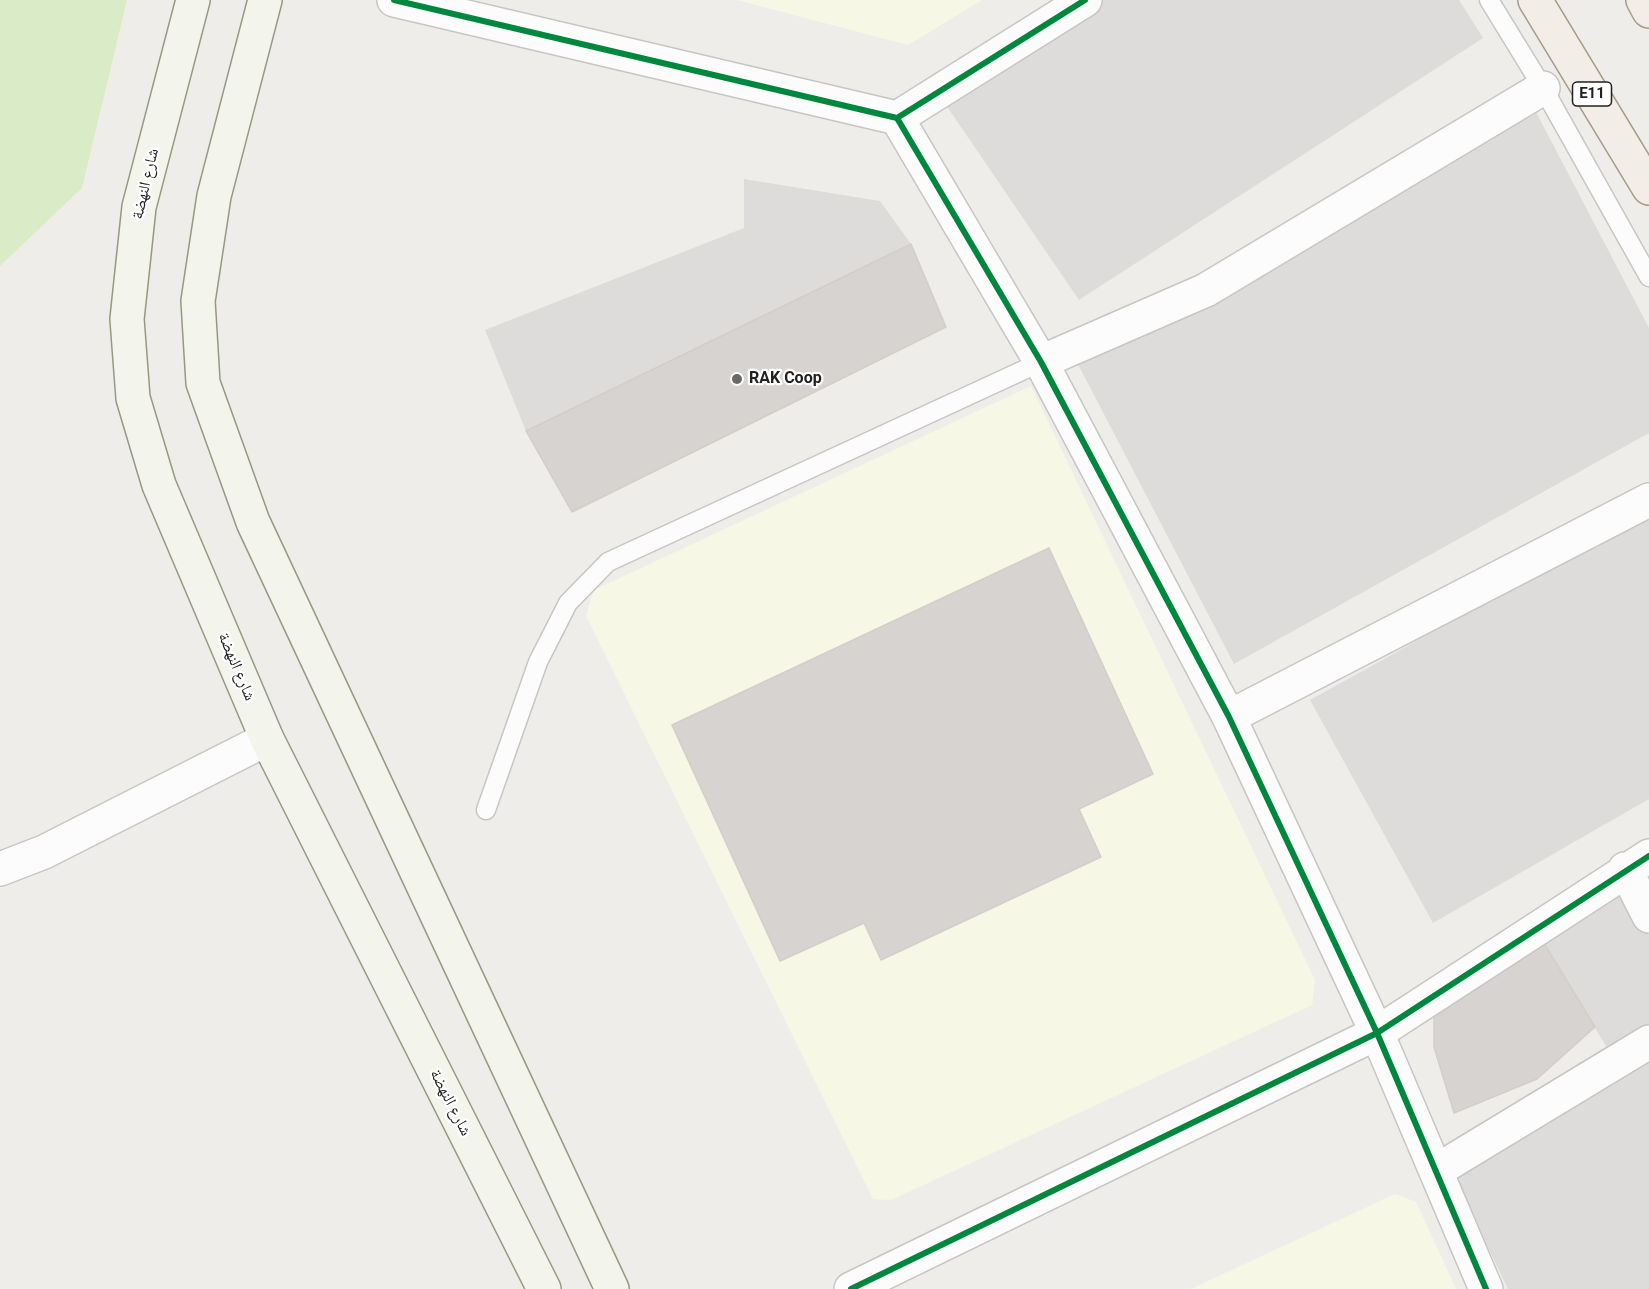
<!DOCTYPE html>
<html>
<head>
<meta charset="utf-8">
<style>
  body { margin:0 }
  canvas { display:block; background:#efede9 }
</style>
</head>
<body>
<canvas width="1649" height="1289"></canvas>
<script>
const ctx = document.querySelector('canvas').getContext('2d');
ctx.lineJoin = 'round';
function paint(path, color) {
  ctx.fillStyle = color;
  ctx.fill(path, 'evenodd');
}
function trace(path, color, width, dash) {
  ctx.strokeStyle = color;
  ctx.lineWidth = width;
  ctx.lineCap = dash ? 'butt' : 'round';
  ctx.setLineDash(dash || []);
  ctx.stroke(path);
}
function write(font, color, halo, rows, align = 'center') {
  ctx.font = font + ' Roboto,"Noto Naskh Arabic",sans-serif';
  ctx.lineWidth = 4.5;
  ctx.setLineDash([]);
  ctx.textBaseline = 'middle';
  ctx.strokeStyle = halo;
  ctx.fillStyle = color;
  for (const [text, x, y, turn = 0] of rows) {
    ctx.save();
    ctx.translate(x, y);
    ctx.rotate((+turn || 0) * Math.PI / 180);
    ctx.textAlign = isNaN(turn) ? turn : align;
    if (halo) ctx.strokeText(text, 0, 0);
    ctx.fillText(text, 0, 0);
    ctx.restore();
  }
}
const residential = new Path2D(`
  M1082 0H1459L1483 38 1079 300 935 89Z
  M1526 93 1649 328V433L1234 664 1070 349Z
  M1649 512V799L1433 923 1310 700Z
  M1649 864V1289H1508L1445 1158 1615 1061 1534 927Z`);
const education = new Path2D(`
  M737 0H982L908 45Z
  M1031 386 1315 980 1312 1005 891 1200 873 1199 586 616 594 590Z
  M1395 1194 1416 1202 1456 1289H1191Z`);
const religious = new Path2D(`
  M744 179 880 201 911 244 526 431 485 330 744 228Z`);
const grass = new Path2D(`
  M0 0H127L82 188 0 266Z`);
const building = new Path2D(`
  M911 244 946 327 572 512 526 431Z
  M1049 548 1153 774 1079 809 1101 857 881 960 864 923 780 961 672 725Z
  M1542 940 1595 1027 1537 1079 1454 1113 1434 1047V999Z`);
const lane = new Path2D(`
  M1489 0 1543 88 1649 277
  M486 810 538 662 568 603 608 562 1041 362`);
const street = new Path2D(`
  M394 0 897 118 1085 0
  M897 118 1041 362 1229 717 1377 1033 1486 1289
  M1041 362 1206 290 1543 88
  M1229 717 1649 500
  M0 869 44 852 267 739
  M1625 869 1649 916
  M1436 1171 1649 1042
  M851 1289 1377 1033 1649 856`);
const secondary = new Path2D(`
  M193 0 139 207 127 319 133 398 159 485 267 739 544 1289
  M265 0 214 196 198 301 203 383 253 522 612 1289`);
const primary = new Path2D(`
  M1535 0 1649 188
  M1643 0 1649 11`);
const cycleway = new Path2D(`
  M394 0 897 118 1085 0
  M897 118 1041 362 1229 717 1377 1033 1486 1289
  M851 1289 1377 1033 1649 856`);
const markers = [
  [737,379,6,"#686866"]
];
const shields = [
  [1592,94,39]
];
const shieldNames = [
  ["E11",1592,94]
];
const streetNames = [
  ["شارع النهضة",146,184,-77],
  ["شارع النهضة",236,667,67],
  ["شارع النهضة",450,1103,63]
];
const poiNames = [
  ["RAK Coop",749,379]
];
paint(residential, '#dedcda');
paint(education, '#f7f7e5');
paint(religious, '#dddcda');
paint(grass, '#daecc7');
paint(building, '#d6d3d0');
trace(building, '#d2ceca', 1.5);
trace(lane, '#c7c6c5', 21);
trace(street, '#c7c6c5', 36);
trace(secondary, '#96997f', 36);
trace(primary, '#a69c85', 36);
trace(lane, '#fdfcfc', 18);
trace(street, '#fdfcfc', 33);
trace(secondary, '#f3f4ec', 33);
trace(primary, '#f2ede6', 33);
trace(cycleway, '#00873e', 6);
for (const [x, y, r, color] of markers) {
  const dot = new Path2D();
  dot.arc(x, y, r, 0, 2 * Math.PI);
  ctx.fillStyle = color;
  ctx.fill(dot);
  trace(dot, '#fff', 2);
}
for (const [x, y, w] of shields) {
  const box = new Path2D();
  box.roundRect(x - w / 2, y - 12, w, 24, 4.5);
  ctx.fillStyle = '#fff';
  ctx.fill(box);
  trace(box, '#202020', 1.5);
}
write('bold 15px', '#202020', null, shieldNames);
write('16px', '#202020', '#fff', streetNames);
write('bold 16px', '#202020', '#fff', poiNames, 'left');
</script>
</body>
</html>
